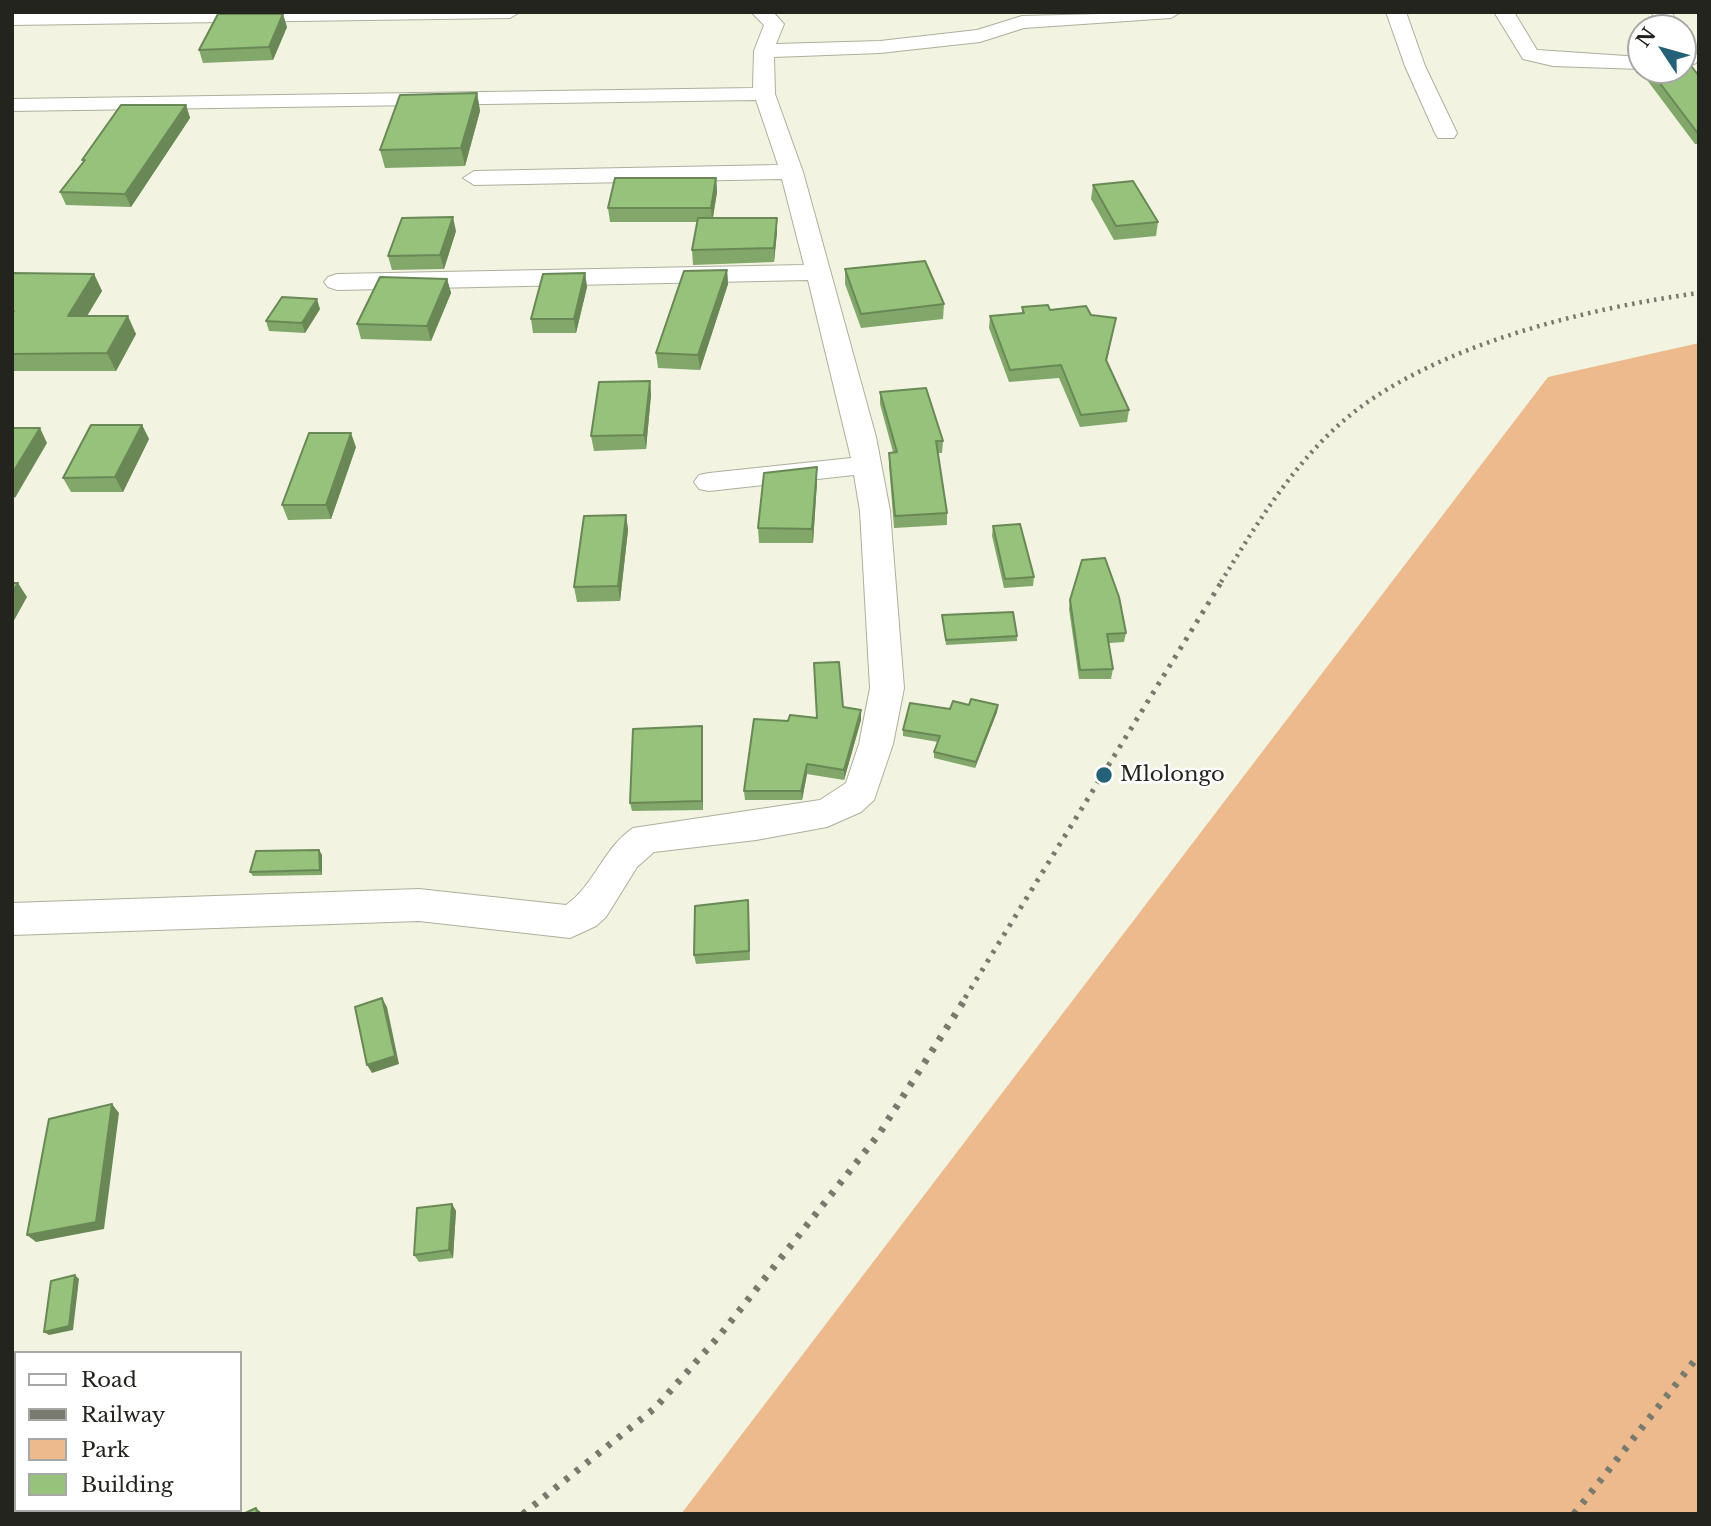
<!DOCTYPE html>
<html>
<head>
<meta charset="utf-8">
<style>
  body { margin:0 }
  #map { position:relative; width:1711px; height:1526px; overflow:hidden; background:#f2f4e1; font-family:"Libre Baskerville",serif }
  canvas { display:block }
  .frame { position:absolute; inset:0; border:14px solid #23241d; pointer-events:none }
  .legend { position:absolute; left:14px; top:1351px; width:228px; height:161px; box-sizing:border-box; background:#fff; border:2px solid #a7a7a5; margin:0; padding:9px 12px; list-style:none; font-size:21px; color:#23241d }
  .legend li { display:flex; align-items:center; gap:14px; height:35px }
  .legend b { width:35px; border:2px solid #a7a7a5 }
  .north { position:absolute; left:1627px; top:14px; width:70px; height:70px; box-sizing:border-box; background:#fff; border:2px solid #a7a7a5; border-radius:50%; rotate:306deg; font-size:19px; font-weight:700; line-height:28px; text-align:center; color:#23241d }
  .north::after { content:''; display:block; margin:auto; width:24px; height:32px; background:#256179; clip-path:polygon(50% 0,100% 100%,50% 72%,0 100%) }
</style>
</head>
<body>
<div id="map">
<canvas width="1711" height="1526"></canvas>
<div class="frame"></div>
<ul class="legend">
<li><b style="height:9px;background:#fff"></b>Road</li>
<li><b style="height:9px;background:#797a6e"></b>Railway</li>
<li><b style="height:19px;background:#ecba8d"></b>Park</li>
<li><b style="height:19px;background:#96c27b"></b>Building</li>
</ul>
<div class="north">N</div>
</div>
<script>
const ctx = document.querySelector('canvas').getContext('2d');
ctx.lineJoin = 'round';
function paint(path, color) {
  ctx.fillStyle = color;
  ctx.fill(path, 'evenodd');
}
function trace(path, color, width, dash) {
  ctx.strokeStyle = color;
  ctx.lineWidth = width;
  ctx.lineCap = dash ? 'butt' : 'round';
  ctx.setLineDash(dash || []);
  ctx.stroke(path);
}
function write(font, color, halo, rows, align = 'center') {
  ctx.font = font + ' "Libre Baskerville",serif';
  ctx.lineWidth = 5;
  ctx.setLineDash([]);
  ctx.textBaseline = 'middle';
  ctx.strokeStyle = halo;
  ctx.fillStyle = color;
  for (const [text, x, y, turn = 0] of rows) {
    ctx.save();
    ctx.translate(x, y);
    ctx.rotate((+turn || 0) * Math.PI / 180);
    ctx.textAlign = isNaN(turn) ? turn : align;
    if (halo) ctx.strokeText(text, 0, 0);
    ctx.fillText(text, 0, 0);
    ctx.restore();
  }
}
const green = new Path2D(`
  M1699 343V1514H681L1548 377Z`);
const minor = new Path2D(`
  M520 12 510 18 12 25V13Z
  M751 12H773L784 24 776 44 880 41 977 30 1022 16 1181 12 1171 18 1024 28 980 42 880 53 774 57 775 94 803 172 876 437 890 511 904 688 893 744 874 800 861 812 827 827 756 840 654 852 637 867 606 917 596 926 570 938 419 921 12 935V903L419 889 566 905C595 885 603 848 633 828L820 800 846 783 859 744 870 688 860 511 854 475 709 491 699 489 694 482 699 475 709 473 851 458 808 280 337 290 328 287 324 282 328 277 337 274 804 265 782 179 474 185 463 178 474 171 778 165 756 100 12 111V99L753 88 754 51 764 25Z
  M1386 12H1406L1425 66 1457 133 1454 138H1438L1435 133 1405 66Z
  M1494 12H1514L1537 50 1641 57V69L1553 66 1523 59Z
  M1651 12H1671L1682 28H1662Z
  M1683 42 1690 44 1699 58 1696 63 1683 69Z`);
const railFar2 = new Path2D(`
  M1221 582C1256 525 1291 467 1342 422 1429 346 1587 308 1699 293`);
const railFar1 = new Path2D(`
  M965 998 1222 581`);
const rail = new Path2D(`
  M523 1514 655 1408 720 1335 879 1134 967 996
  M1574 1514 1699 1355`);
const wall = new Path2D(`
  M287 27 273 60 203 63 199 50Z
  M1642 70H1683L1699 76V144H1695L1641 72Z
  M477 93 480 111 465 166 385 168 380 150Z
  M186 105 190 118 131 207 66 205 60 192 83 162 82 160Z
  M716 178 717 192 713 218H777V232L774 262 693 265 692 250 697 222H610L608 208Z
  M1093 185 1158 222 1156 236 1114 240 1091 199Z
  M456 231 444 269 392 270 388 256Z
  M845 269 944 304 943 319 861 328 845 284Z
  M727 270 728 284 700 370 658 368 656 353Z
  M12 273 94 274 102 291 87 316 136 334 116 371H12Z
  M585 273 587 287 576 333H533L531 319Z
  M447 279 451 293 431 341 361 339 357 324Z
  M1022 307 1116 318 1107 361 1129 410 1127 422 1080 427 1059 378 1009 382 989 328 990 316 1022 313Z
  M320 309 305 333 269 331 266 321Z
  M650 381 651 395 646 449 594 451 591 436Z
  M880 392 943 441 942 453H938L947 513V525L894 528 889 465V453L893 452 880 404Z
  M142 425 149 439 123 492H71L63 478Z
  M356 447 331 519 288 520 282 505Z
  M817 482 813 543H759L758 528Z
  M626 515 628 530 620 601 577 602 574 587Z
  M993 526 1034 577 1033 586 1004 588 992 536Z
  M1070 600 1126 633 1124 642 1109 643 1113 669 1111 679H1079L1069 609Z
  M942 615 1017 636V641L946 645Z
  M969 705H998L997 712 975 768 934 758V752L938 742 903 736V730L950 709Z
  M843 707 861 720 844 780 807 774 802 800H745L744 791 788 721 817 718Z
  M703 734V810L632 811 630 803Z
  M319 850 322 855V875L253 876 250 872Z
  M749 909 750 960 696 964 694 955Z
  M452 1204 456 1211 453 1258 419 1262 414 1255Z`);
const shadedWall = new Path2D(`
  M283 14 287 27 273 60 269 47Z
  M477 93 480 111 465 166 461 148Z
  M186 105 190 118 131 207 125 194Z
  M716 178 717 192 712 222 711 208Z
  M453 217 456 231 444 269 440 255Z
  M777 218V232L774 262V248Z
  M727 270 728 284 700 370 698 355Z
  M585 273 587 287 576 333 574 319Z
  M94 274 102 291 76 334 68 316Z
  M447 279 451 293 431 341 427 326Z
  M317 299 320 309 305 333 302 323Z
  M128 316 136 334 116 371 107 353Z
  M650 381 651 395 646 449 644 435Z
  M142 425 149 439 123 492 115 477Z
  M40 428 47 443 15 498 12 494V474Z
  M351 433 356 447 331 519 326 505Z
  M817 467V482L813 543 812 529Z
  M626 515 628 530 620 601 618 586Z
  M18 583 27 597 12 624V593Z
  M998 705 997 712 975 768 976 762Z
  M861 710V720L844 780V770Z
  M702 726 703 734V810L702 801Z
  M807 764V774L802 800 801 791Z
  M319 850 322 855V875L320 870Z
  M382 998 387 1007 399 1064 372 1073 367 1065Z
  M112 1104 119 1113 104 1229 36 1242 27 1235Z
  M452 1204 456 1211 453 1258 449 1250Z
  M75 1275 79 1279 73 1330 49 1335 44 1332Z
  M256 1508 262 1513 263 1514H257Z`);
const building = new Path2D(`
  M218 14H283L269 47 199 50Z
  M1683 57H1684L1699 76V135L1650 70H1683Z
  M477 93 461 148 380 150 400 95Z
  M121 105H186L125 194 60 192 85 160H82Z
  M615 178H716L711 208H608Z
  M1133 181 1158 222 1116 226 1093 185Z
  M453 217 440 255 388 256 402 218Z
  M698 218H777L774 248 692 250Z
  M925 261 944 304 861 314 845 269Z
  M727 270 698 355 656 353 684 271Z
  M12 273 94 274 68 316H128L107 353 12 354V314L14 311H12Z
  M585 273 574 319H531L543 274Z
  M380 277 447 279 427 326 357 324Z
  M282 297 317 299 302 323 266 321Z
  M1048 305 1050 310 1086 306 1091 315 1116 318 1106 360 1129 410 1081 415 1061 365 1010 370 990 316 1024 313 1022 307Z
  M650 381 644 435 591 436 599 382Z
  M926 388 943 441H936L947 513 895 516 889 453 897 452 880 392Z
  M91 425H142L115 477 63 478Z
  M12 428H40L12 474Z
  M309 433H351L326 505H282Z
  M817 467 812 529 758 528 764 473Z
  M626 515 618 586 574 587 584 516Z
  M1020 524 1034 577 1005 579 993 526Z
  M1105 558 1119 597 1126 633 1107 634 1113 669 1080 670 1070 600 1082 560Z
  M12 583H18L12 593Z
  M1013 612 1017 636 946 640 942 615Z
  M839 662 843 707 861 710 844 770 807 764 801 791H744L754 719 788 721 790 715 817 718 814 663Z
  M971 699 998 705 976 762 934 752 940 736 903 730 910 703 950 709 953 701 969 705Z
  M702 726V801L630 803 633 729Z
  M319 850 320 870 250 872 256 851Z
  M748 900 749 951 694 955 695 906Z
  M382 998 395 1056 367 1065 355 1007Z
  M112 1104 96 1222 27 1235 49 1119Z
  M452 1204 449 1250 414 1255 417 1208Z
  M75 1275 69 1326 44 1332 51 1281Z
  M256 1508 257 1514H243Z`);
const markers = [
  [1104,775,9,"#256179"]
];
const poiNames = [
  ["Mlolongo",1120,775]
];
paint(green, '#ecba8d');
trace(minor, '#adaf9d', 2);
paint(minor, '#fff');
trace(railFar2, '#797a6e', 4.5, [2.5, 5]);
trace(railFar1, '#797a6e', 5, [3.5, 7]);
trace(rail, '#797a6e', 7, [4.5, 9]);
paint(wall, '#81a76a');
paint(shadedWall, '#698856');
paint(building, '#96c27b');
trace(building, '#698856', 2);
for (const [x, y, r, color] of markers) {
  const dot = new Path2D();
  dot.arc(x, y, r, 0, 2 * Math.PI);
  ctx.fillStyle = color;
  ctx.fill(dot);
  trace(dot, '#fff', 2.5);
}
write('21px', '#23241d', '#fff', poiNames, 'left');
</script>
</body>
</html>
